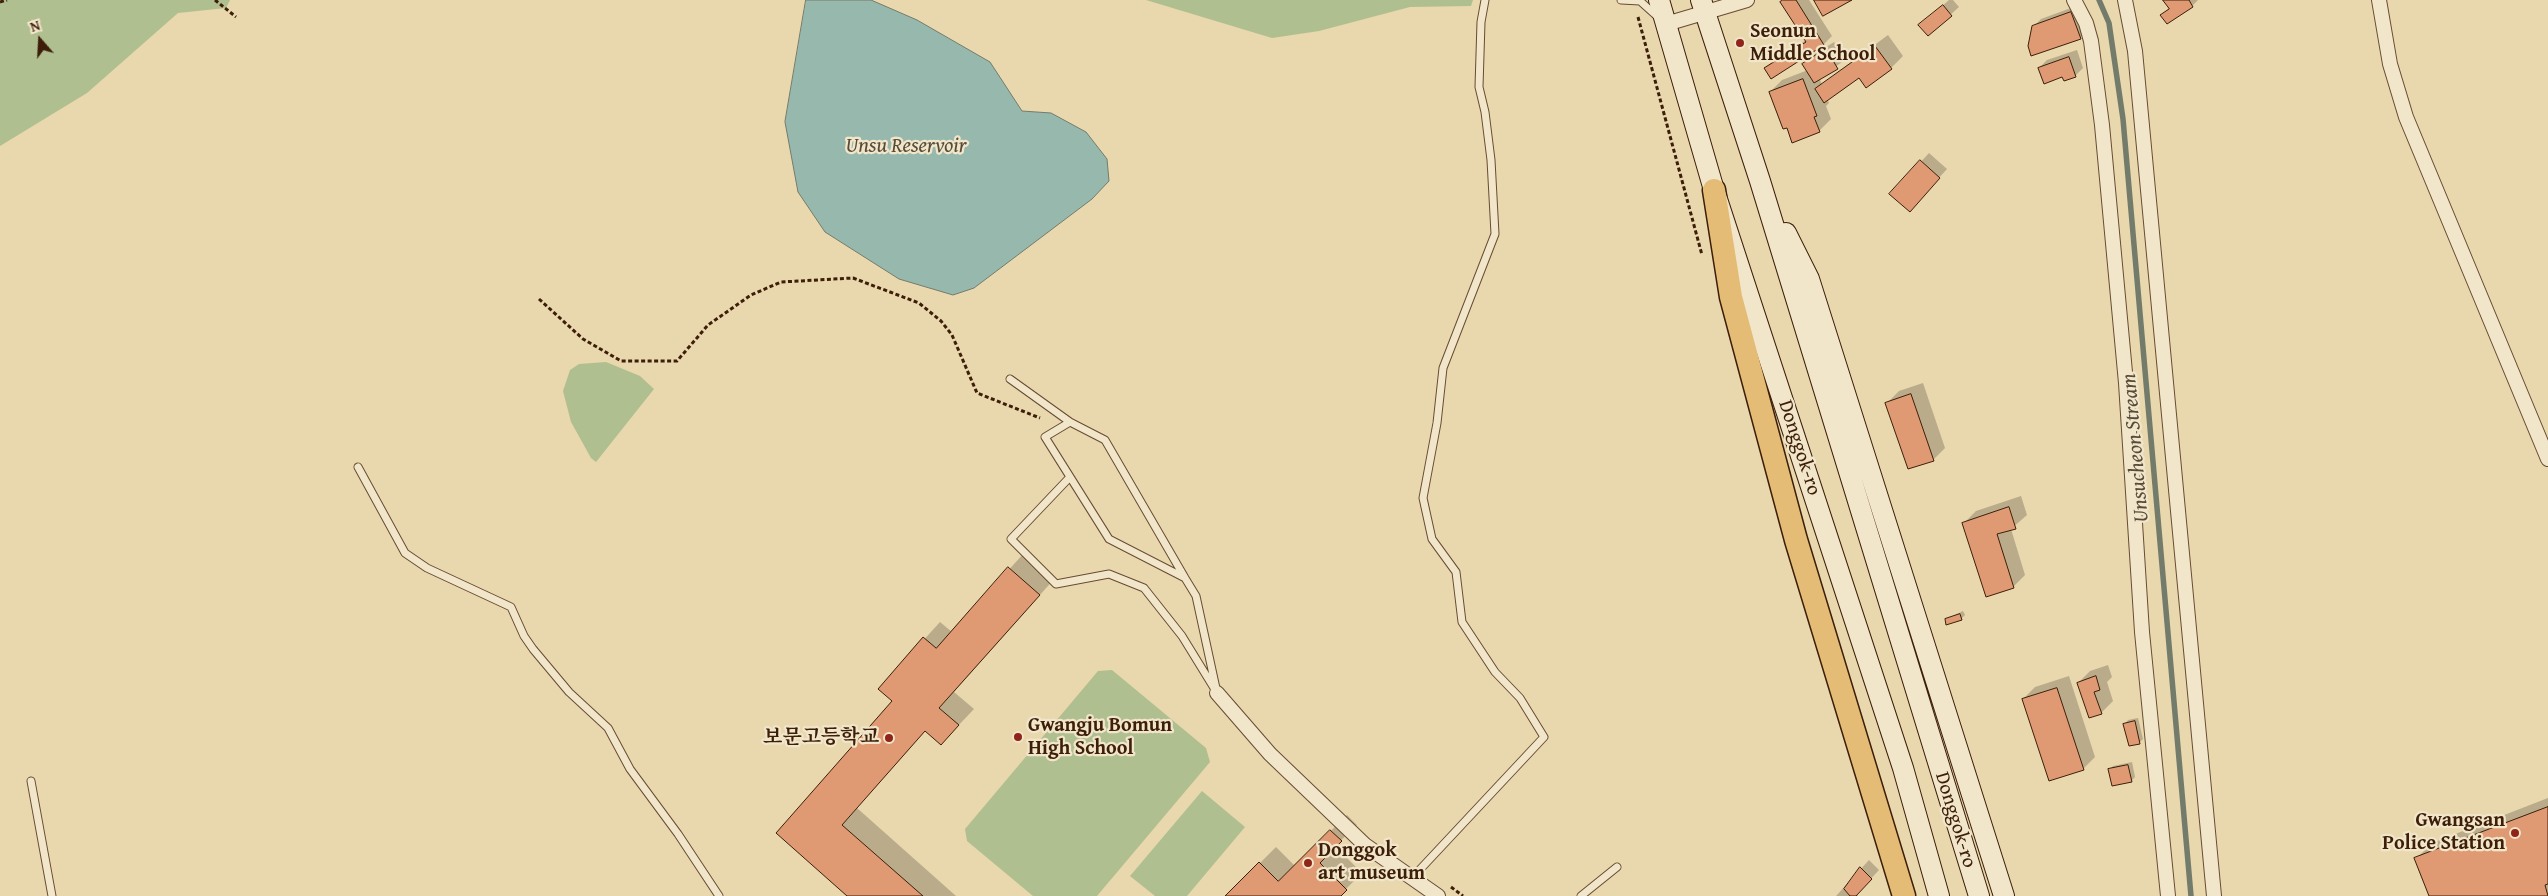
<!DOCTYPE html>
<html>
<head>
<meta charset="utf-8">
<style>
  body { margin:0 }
  #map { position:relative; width:2548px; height:896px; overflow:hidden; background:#e9d7ad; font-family:"Gentium Book Plus",serif }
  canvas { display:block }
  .north { position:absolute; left:15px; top:15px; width:50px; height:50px; -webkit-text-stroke:4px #f1e5ca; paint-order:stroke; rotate:341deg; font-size:14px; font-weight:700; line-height:20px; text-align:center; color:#3c1e09 }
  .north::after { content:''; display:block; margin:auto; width:18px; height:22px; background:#3c1e09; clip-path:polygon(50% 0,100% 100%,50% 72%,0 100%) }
</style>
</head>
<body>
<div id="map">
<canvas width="2548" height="896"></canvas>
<div class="north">N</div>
</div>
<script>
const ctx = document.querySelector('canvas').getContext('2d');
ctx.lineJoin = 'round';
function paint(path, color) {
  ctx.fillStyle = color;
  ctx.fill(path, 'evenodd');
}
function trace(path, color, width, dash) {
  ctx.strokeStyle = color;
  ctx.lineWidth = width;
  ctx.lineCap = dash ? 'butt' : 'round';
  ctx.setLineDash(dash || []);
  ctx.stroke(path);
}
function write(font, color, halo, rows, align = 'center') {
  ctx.font = font + ' "Gentium Book Plus","Noto Serif KR",serif';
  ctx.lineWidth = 4.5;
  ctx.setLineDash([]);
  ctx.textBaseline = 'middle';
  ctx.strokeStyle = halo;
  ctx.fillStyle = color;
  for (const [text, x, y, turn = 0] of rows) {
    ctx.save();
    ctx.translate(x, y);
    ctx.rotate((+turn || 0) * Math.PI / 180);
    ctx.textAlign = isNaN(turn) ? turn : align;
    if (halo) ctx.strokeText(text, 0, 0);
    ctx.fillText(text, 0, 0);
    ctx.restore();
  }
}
const green = new Path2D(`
  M0 0H230L226 8 178 13 87 93 0 146Z
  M1146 0H1473L1471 6 1410 7 1319 31 1272 38Z
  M606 362 640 376 654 389 596 462 591 458 571 422 563 391 570 370 579 364Z
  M1112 670 1206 748 1210 762 1097 896H1033L967 841 965 829 1098 671Z
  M1202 791 1245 827 1187 896H1155L1130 876Z`);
const water = new Path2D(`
  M806 0H871L917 20 990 62 1022 111 1051 113 1086 132 1107 159 1109 181 1092 199 974 288 953 295 899 279 825 232 798 192 785 122Z`);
const shadow = new Path2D(`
  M1784 0H1809L1832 36 1824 44 1771 77 1765 68 1773 61 1806 40Z
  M1949 0H1953L1959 7 1928 35 1920 25Z
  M2165 0H2198L2192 6 2162 15 2170 7Z
  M2079 5 2088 30 2080 37 2033 27 2041 19Z
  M1888 35 1903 56 1891 68 1859 76 1827 99 1829 103 1826 106 1831 119 1819 131 1787 126 1770 92 1782 80 1808 70 1804 64 1812 56 1834 42 1845 60 1819 78 1822 84Z
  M2077 50 2083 68 2075 76 2039 68 2047 60Z
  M1929 153 1947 169 1917 202 1891 194Z
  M1923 383 1945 448 1933 460 1887 403 1899 391Z
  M2021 496 2027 515 2011 529 2025 575 2013 587 1964 523 1976 511Z
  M1025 552 1055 578 954 692 974 709 941 744 926 730 857 808 956 896H849L777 833 894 701 879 689 940 622 952 632Z
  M1963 611 1965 615 1961 619H1946Z
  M2108 665 2112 677 2107 682 2113 701 2101 713 2078 683 2090 671Z
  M2069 676 2095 757 2083 769 2023 699 2035 687Z
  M2138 718 2143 739 2140 742 2125 724 2128 720Z
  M2132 762 2135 777 2131 781 2110 769 2113 766Z
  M2548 798V896H2430L2416 859 2432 843Z
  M1347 815 1357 825 1335 846 1362 873 1339 896H1227L1276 847 1295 866Z
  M1869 860 1879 870 1857 894 1858 896H1836Z`);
const stream = new Path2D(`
  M2099 0 2109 23 2123 119 2191 896`);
const building = new Path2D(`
  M1783 0H1796L1824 45 1771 79 1764 68 1806 42 1780 2Z
  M1814 0H1852L1823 16Z
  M2163 0H2189L2193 7 2167 24 2160 15 2169 9Z
  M1943 5 1952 16 1928 36 1918 25Z
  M2071 12 2081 39 2031 56 2028 46 2032 26Z
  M1875 46 1892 69 1866 88 1859 78 1824 103 1815 89Z
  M1826 49 1838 69 1814 83 1802 64Z
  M2069 57 2076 77 2064 81 2062 77 2044 84 2038 68Z
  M1803 79 1817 116 1814 117 1820 132 1792 143 1787 128 1783 129 1769 92Z
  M1920 160 1940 178 1910 212 1889 194Z
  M1911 394 1934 461 1908 469 1885 403Z
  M2009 507 2016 529 1997 534 2014 588 1986 597 1962 523Z
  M1008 567 1040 595 939 708 959 725 941 745 925 731 842 825 923 896H847L776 833 892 701 878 689 923 637 936 648Z
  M1960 614 1962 620 1946 625 1945 619Z
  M2096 676 2100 690 2094 692 2102 714 2089 718 2077 683Z
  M2057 688 2084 770 2049 781 2022 699Z
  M2135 721 2140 744 2129 746 2123 724Z
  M2128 765 2132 782 2112 786 2108 769Z
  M2548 807V884L2545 885 2548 896H2429L2414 858Z
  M1330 830 1342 841 1320 863 1347 890 1341 896H1225L1259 862 1278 881Z
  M1860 867 1872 879 1856 896H1850L1844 889Z`);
const path = new Path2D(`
  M215 0 236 17
  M0 2 7 0
  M1638 17 1702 255
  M539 299 583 339 621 361H677L708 325 751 295 781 282 853 278 919 303 941 321 952 335 977 393 1040 418
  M1451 887 1463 896`);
const lane = new Path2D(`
  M1621 0 1640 1 1659 18
  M1010 379 1070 422
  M358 467 405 553 427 568 511 607 524 636 533 649 569 692 608 728 630 769 678 834 719 896
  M1070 477 1011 539 1056 584 1109 574 1144 588 1182 636 1214 688
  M1185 578 1109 539 1045 437 1070 422 1105 440 1185 578 1196 596 1217 693
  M31 781 52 896
  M1412 878 1544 737 1520 698 1495 672 1462 622 1456 572 1432 539 1423 498 1437 423 1443 368 1495 234 1491 160 1485 112 1479 87 1481 22 1485 0
  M1581 896 1617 867`);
const street = new Path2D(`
  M2074 0 2086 23 2091 41 2102 125 2126 383 2142 632 2168 896
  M2125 0 2135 51 2214 896
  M2379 0 2390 64 2406 117 2548 459
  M1666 24 1747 0
  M1217 693 1270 754 1365 845 1438 896`);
const secondary = new Path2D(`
  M1659 0 1714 190 1903 768 1939 896
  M1701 0 1760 181 1979 896
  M1786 233 1809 279 2004 896`);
const primary = new Path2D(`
  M1714 190 1731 297 1796 540 1904 896`);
const markers = [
  [1740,43,5,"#8f2418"],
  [1018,737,5,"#8f2418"],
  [889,738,5,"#8f2418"],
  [2515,833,5,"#8f2418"],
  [1308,863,5,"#8f2418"]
];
const poiNames = [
  ["Seonun",1750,32],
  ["Middle School",1750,55],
  ["Gwangju Bomun",1028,726],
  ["High School",1028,749],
  ["보문고등학교",879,738,"right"],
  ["Gwangsan",2505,821,"right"],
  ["Police Station",2505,844,"right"],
  ["Donggok",1318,851],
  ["art museum",1318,874]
];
const streetNames = [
  ["Donggok-ro",1799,448,72],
  ["Donggok-ro",1955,820,73]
];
const waterNames = [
  ["Unsu Reservoir",906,147],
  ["Unsucheon Stream",2136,448,-95]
];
paint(green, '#b0bf8f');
paint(water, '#97b9ad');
trace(water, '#737b6b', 1);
paint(shadow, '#0003');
trace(stream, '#737b6b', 5.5);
paint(building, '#e09a73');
trace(building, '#3c1e09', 1);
trace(lane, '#674c32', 9);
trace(street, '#674c32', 16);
trace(secondary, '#3c1e09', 22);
trace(primary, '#3c1e09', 25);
trace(path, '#3c1e09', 3, [4, 2.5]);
trace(lane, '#f1e5ca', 7);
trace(street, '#f1e5ca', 14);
trace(secondary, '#f1e5ca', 20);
trace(primary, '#e4bc76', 22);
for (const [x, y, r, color] of markers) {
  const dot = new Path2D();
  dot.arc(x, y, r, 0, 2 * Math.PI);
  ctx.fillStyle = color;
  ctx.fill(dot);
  trace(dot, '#f1e5ca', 2);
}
write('bold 20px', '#3c1e09', '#f1e5ca', poiNames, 'left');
write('20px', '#3c1e09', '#f1e5ca', streetNames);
write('italic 21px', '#574c3a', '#f1e5ca', waterNames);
</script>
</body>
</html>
